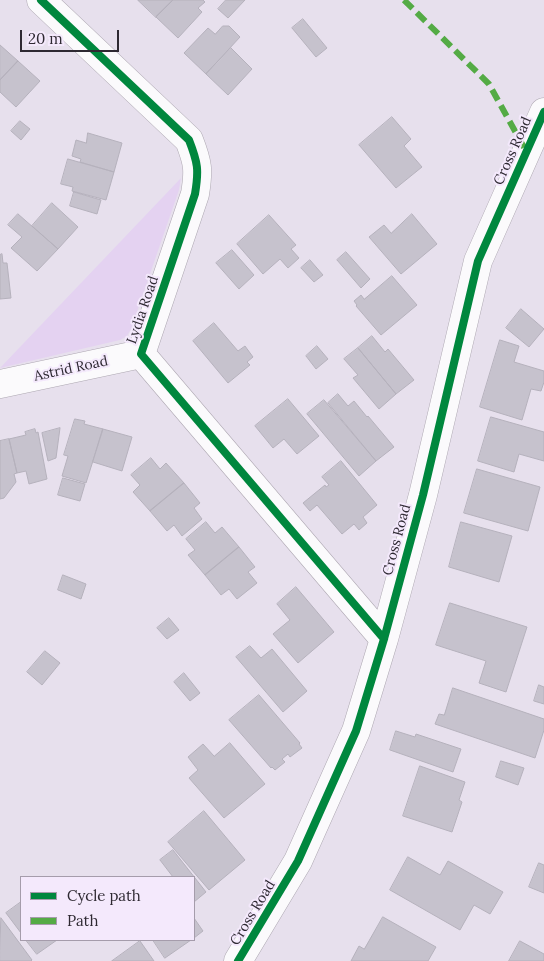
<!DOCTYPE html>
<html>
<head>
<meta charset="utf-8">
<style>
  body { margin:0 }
  #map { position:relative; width:544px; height:961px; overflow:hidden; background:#e7e0ed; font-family:Lora,serif }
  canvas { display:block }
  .legend { position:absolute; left:20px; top:876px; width:175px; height:65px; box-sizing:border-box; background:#f4e9fc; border:1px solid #a59cab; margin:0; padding:6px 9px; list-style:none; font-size:15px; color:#2e2932 }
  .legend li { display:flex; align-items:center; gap:10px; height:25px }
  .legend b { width:25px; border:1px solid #a59cab }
  .scale { position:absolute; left:20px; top:30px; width:99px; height:22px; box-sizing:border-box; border:2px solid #2e2932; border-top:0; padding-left:6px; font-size:15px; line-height:18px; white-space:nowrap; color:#2e2932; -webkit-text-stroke:4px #f4e9fc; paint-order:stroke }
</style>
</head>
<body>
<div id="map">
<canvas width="544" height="961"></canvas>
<ul class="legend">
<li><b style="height:6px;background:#00873e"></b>Cycle path</li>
<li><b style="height:6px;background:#54ab45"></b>Path</li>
</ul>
<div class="scale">20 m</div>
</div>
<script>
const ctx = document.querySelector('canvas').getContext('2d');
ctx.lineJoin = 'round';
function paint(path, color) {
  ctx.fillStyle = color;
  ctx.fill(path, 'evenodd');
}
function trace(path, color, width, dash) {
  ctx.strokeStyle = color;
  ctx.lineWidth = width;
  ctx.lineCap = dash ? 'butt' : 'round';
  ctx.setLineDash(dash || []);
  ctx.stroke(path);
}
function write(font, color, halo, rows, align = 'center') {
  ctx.font = font + ' Lora,serif';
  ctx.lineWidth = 4;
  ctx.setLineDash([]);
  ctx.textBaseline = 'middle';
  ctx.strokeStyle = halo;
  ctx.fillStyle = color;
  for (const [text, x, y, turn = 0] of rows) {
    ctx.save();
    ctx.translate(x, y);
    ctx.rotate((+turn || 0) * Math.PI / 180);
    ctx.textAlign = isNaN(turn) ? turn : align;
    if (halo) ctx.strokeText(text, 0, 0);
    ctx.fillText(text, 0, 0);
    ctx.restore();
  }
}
const green = new Path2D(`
  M181 178 179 190 131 329 127 336 120 340 0 368Z`);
const building = new Path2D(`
  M138 0H173L156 17Z
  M173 0H203L205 2 198 8 202 12 178 38 156 17Z
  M226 0H245L228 18 218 9Z
  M303 19 327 48 316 57 292 28Z
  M223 26H229L240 37 206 74 184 53 208 28 215 34Z
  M0 45 18 61 0 80Z
  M231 48 252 69 228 95 206 74Z
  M18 61 40 81 16 107 0 92V80Z
  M392 117 411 139 404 146 422 167 396 188 359 145Z
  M20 121 30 129 21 140 11 131Z
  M88 133 122 143 114 172 80 162 81 159 72 156 76 140 86 143Z
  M68 159 114 172 106 200 72 191 73 187 61 184Z
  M74 192 101 200 97 214 70 206Z
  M52 203 78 227 58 249 32 226Z
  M18 214 58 249 37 271 11 248 22 237 8 225Z
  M412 214 437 244 401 274 369 237 384 225 391 233Z
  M269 215 296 245 291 249 299 258 288 268 280 259 263 274 237 244Z
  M232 250 254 275 239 289 216 263Z
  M346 252 370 279 361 288 337 260Z
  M2 254 3 263H7L11 298 0 299V255Z
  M310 260 323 275 314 282 301 268Z
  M392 276 417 305 381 335 356 306 357 305 354 301 361 295 364 299Z
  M521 309 544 329 529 347 506 328Z
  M214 323 238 351 245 346 253 357 247 362 250 365 228 383 193 341Z
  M372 336 385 352 388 349 414 380 396 394 358 348Z
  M500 340 519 346 514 362 544 371V382L541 391 531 389 522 420 480 407Z
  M317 346 328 359 316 369 306 356Z
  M358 348 396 394 379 409 353 378 358 375 344 359Z
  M338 394 348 406 354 401 367 417 368 416 394 447 376 461 328 403Z
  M288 399 319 436 297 454 284 439 273 448 255 426Z
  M324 400 376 461 359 476 307 414Z
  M491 417 544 432V461L519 454 514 472 478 461Z
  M75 419 85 421 84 424 103 429 86 483 62 476 68 456 64 455Z
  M60 428 56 458 48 461 42 433Z
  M35 429 36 433 38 432 47 479 29 484 26 471 17 473 9 439 26 435 25 432Z
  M103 429 132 437 122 471 93 462Z
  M9 439 17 473 14 474 16 482 4 498 0 499V441Z
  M151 458 160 469 166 463 184 483 150 511 133 492 140 485 131 475Z
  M341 461 377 505 363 517 367 523 359 530 354 524 342 534 317 505 310 511 303 503 325 485 326 487 329 485 322 477Z
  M477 469 540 487 528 531 464 513Z
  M63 478 85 484 80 501 58 495Z
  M184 483 200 503 194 508 202 519 182 536 174 525 167 531 150 511Z
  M206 522 215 533 222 527 239 547 205 575 188 555 195 550 186 539Z
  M461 522 512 536 499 582 449 567Z
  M239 547 255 567 248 572 257 583 237 599 229 589 221 595 205 575Z
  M63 575 86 584 81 599 58 590Z
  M296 587 334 632 298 663 273 634 290 620 277 604Z
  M450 603 527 627 506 692 479 683 486 661 436 645Z
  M169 618 179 630 167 639 157 628Z
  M250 646 261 658 272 649 307 691 283 712 236 657Z
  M45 651 60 663 42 685 27 672Z
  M184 673 200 693 190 701 174 682Z
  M539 685 544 687V704L534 701Z
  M453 688 544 719V730L535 758 435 724 439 714 444 715Z
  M259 695 300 743 299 744 302 748 290 757 288 754 282 759 285 762 275 770 272 767 271 768 229 720Z
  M396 731 415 737 416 734 461 749 453 772 390 750Z
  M230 743 265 784 224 818 189 778 198 770 188 757 203 744 214 756Z
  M501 761 524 768 518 785 496 777Z
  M420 766 465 782 459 800 462 802 452 832 403 816Z
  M204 811 245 860 209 890 168 842Z
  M173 850 206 892 194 902V877H173L160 860Z
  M408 857 440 875 448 861 503 892 490 914 474 905 460 930 390 890Z
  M539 863 544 865V893L529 887Z
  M21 902V933L6 913Z
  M383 917 436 947 428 961H351L359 946 364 949Z
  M1 918 32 960 31 961H0Z
  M194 918 203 931 194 938Z
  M26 940H57L37 954Z
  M153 940H191L165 958Z
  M140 941 154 961H112Z
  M520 941 544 954V961H509Z`);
const street = new Path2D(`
  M41 0 189 140C198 163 199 170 195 194L141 354 384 639
  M0 384 141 354
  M238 961 298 861 356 731 384 639 423 495 478 261 544 112`);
const quiet = new Path2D(`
  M404 0 489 84 526 151`);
const cycleway = new Path2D(`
  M41 0 189 140C198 163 199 170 195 194L141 354 384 639
  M238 961 298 861 356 731 384 639 423 495 478 261 544 112`);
const streetNames = [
  ["Cross Road",513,151,-66],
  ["Lydia Road",143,310,-71],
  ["Astrid Road",71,369,-12],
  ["Cross Road",397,540,-75],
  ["Cross Road",253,913,-59]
];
paint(green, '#e4d2f1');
paint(building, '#c6c2cd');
trace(building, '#b5b1bc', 1);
trace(street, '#ada7b1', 29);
trace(street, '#fbfafc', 28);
trace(quiet, '#54ab45', 6, [12, 6]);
trace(cycleway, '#00873e', 8);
write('14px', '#2e2932', '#f4e9fc', streetNames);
</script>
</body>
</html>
